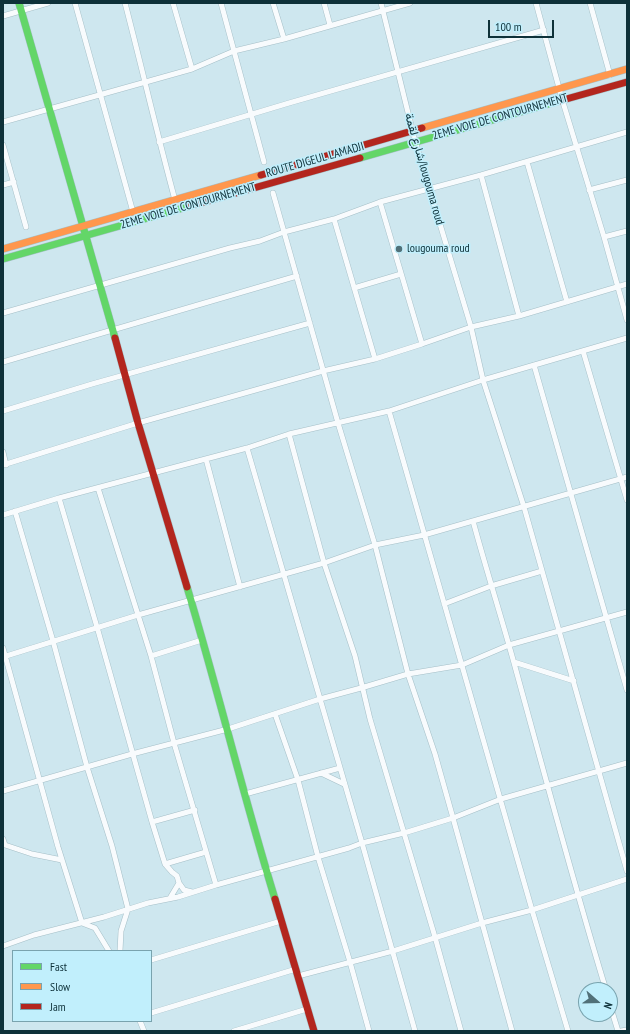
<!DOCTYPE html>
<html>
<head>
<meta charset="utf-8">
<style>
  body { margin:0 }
  #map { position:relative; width:630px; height:1034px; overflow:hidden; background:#cee7ef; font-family:"PT Sans Narrow",sans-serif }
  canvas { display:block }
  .frame { position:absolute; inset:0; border:4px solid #0e3139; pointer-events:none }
  .legend { position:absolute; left:12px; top:950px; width:140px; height:72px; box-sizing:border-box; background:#c1effc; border:1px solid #79a3ae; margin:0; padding:5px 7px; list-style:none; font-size:12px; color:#0e3139 }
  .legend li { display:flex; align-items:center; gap:8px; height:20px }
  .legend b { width:20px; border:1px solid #79a3ae }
  .north { position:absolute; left:578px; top:982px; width:40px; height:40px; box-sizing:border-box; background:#c1effc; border:1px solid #79a3ae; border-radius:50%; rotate:110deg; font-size:11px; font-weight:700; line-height:16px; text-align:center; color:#0e3139 }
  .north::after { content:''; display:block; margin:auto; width:14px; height:18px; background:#517179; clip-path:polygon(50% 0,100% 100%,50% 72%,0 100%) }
  .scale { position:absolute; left:488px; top:20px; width:66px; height:18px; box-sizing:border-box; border:2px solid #0e3139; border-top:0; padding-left:5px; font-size:12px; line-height:14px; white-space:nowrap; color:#0e3139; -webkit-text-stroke:3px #c1effc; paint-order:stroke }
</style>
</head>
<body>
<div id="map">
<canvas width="630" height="1034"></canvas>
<div class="frame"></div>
<ul class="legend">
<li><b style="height:5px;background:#63d668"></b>Fast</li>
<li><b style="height:5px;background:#ff974d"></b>Slow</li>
<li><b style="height:5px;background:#b3261e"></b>Jam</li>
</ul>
<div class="north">N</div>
<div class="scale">100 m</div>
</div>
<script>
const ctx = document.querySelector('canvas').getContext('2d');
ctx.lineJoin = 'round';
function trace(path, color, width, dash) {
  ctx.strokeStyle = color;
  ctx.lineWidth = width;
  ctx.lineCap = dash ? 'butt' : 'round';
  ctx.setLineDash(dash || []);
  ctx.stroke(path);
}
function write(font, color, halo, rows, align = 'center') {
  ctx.font = font + ' "PT Sans Narrow",Vazirmatn,sans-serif';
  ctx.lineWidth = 3;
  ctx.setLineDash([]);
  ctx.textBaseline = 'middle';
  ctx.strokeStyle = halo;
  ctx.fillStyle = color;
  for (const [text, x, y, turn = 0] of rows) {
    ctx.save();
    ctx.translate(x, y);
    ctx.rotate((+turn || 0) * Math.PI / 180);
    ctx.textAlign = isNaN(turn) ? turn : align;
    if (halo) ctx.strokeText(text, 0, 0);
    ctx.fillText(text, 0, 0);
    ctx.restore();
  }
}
const street = new Path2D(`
  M75 3 133 212
  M125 3C142 68 157 134 175 200
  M173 3 192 69
  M221 3 264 162
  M273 3 284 39
  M324 3 330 25
  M381 3 415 141 471 327 483 380 524 507 627 871
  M536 3 562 99 604 237 627 320
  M590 3 610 75
  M3 16 48 3
  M3 122 192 69 234 51 284 39 410 3
  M159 142 289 103 544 30
  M3 145 26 227
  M527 162 567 302
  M481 175 519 316
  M3 185 14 182
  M589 190 627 180
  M273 193 338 423 375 545 408 674 435 754 453 818 512 1031
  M380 202 422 344
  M334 219 375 359
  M604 237 627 231
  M354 288 401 274
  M3 313 230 248 260 241 284 232 334 219 380 202 481 175 627 132
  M583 351 627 500
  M3 362 297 276
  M534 365 627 690
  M3 411 92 384 310 323
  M389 411 532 910 568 1031
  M289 434 324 563 355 656 370 719 435 937 461 1031
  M247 448 362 843 415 1031
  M3 452 6 465
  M206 459 240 587
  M3 465 138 423 323 371 375 359 422 344 471 327 519 316 627 284
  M98 488 151 656 174 743 216 885
  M59 498 97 627 152 822 165 864 172 872 177 876 179 883 170 898
  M15 511 53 641 87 767 112 846 128 909 121 931 120 951
  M3 515 59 498 247 448 289 434 389 411 483 380 627 338
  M473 521C486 569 501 616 514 663 544 772 573 882 606 990
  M444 604 491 586 542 571
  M3 648 58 847 82 923 95 928 109 951
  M151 656 202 640
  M3 657 138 615 324 563 375 545 424 535 627 477
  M514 662 574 681
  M275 714 298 780 318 857 350 962 369 1031
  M321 773 344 784
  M3 791 132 754 228 729 320 699 361 688 408 674 462 665 509 645 627 612
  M245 794 340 768
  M152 822 195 810
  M3 839 5 845 32 854 62 860
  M165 864 206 852
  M179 883 184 890 192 892
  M3 946 34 935 104 917 148 903 178 897 216 885 349 848 362 843 404 833 453 818 501 799 627 763
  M151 960 281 921
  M298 976 393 951 482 923 532 910 627 879
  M610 1005 618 1031
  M151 1013 296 969
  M140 1021 144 1031
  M234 1031 307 1009
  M621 1031 627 1030`);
const fast = new Path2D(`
  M19 3 115 338
  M360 158 552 103
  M3 259 190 206
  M187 587C218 690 243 795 275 899`);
const slow = new Path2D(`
  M422 128 627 69
  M3 249 261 175`);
const jam = new Path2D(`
  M552 103 627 82
  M261 175 422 128
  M190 206 360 158
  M115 338 138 423 187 587
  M275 899 314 1031`);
const markers = [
  [399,249,4,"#517179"]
];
const streetNames = [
  ["2EME VOIE DE CONTOURNEMENT",500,117,-16],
  ["ROUTE DIGEUL LAMADJI",315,160,-16],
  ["شارع لقمة/lougouma roud",424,169,74],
  ["2EME VOIE DE CONTOURNEMENT",188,206,-16]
];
const poiNames = [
  ["lougouma roud",407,249]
];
trace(street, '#a5bfc7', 6);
trace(fast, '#a5bfc7', 8);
trace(slow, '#a5bfc7', 8);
trace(jam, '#a5bfc7', 8);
trace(street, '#f8fbfd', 5);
trace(fast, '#63d668', 7);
trace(slow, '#ff974d', 7);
trace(jam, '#b3261e', 7);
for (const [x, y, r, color] of markers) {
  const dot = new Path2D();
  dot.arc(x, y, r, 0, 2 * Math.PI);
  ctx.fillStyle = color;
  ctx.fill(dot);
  trace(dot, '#c1effc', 1.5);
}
write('12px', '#0e3139', '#c1effc', streetNames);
write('12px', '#0e3139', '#c1effc', poiNames, 'left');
</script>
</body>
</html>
